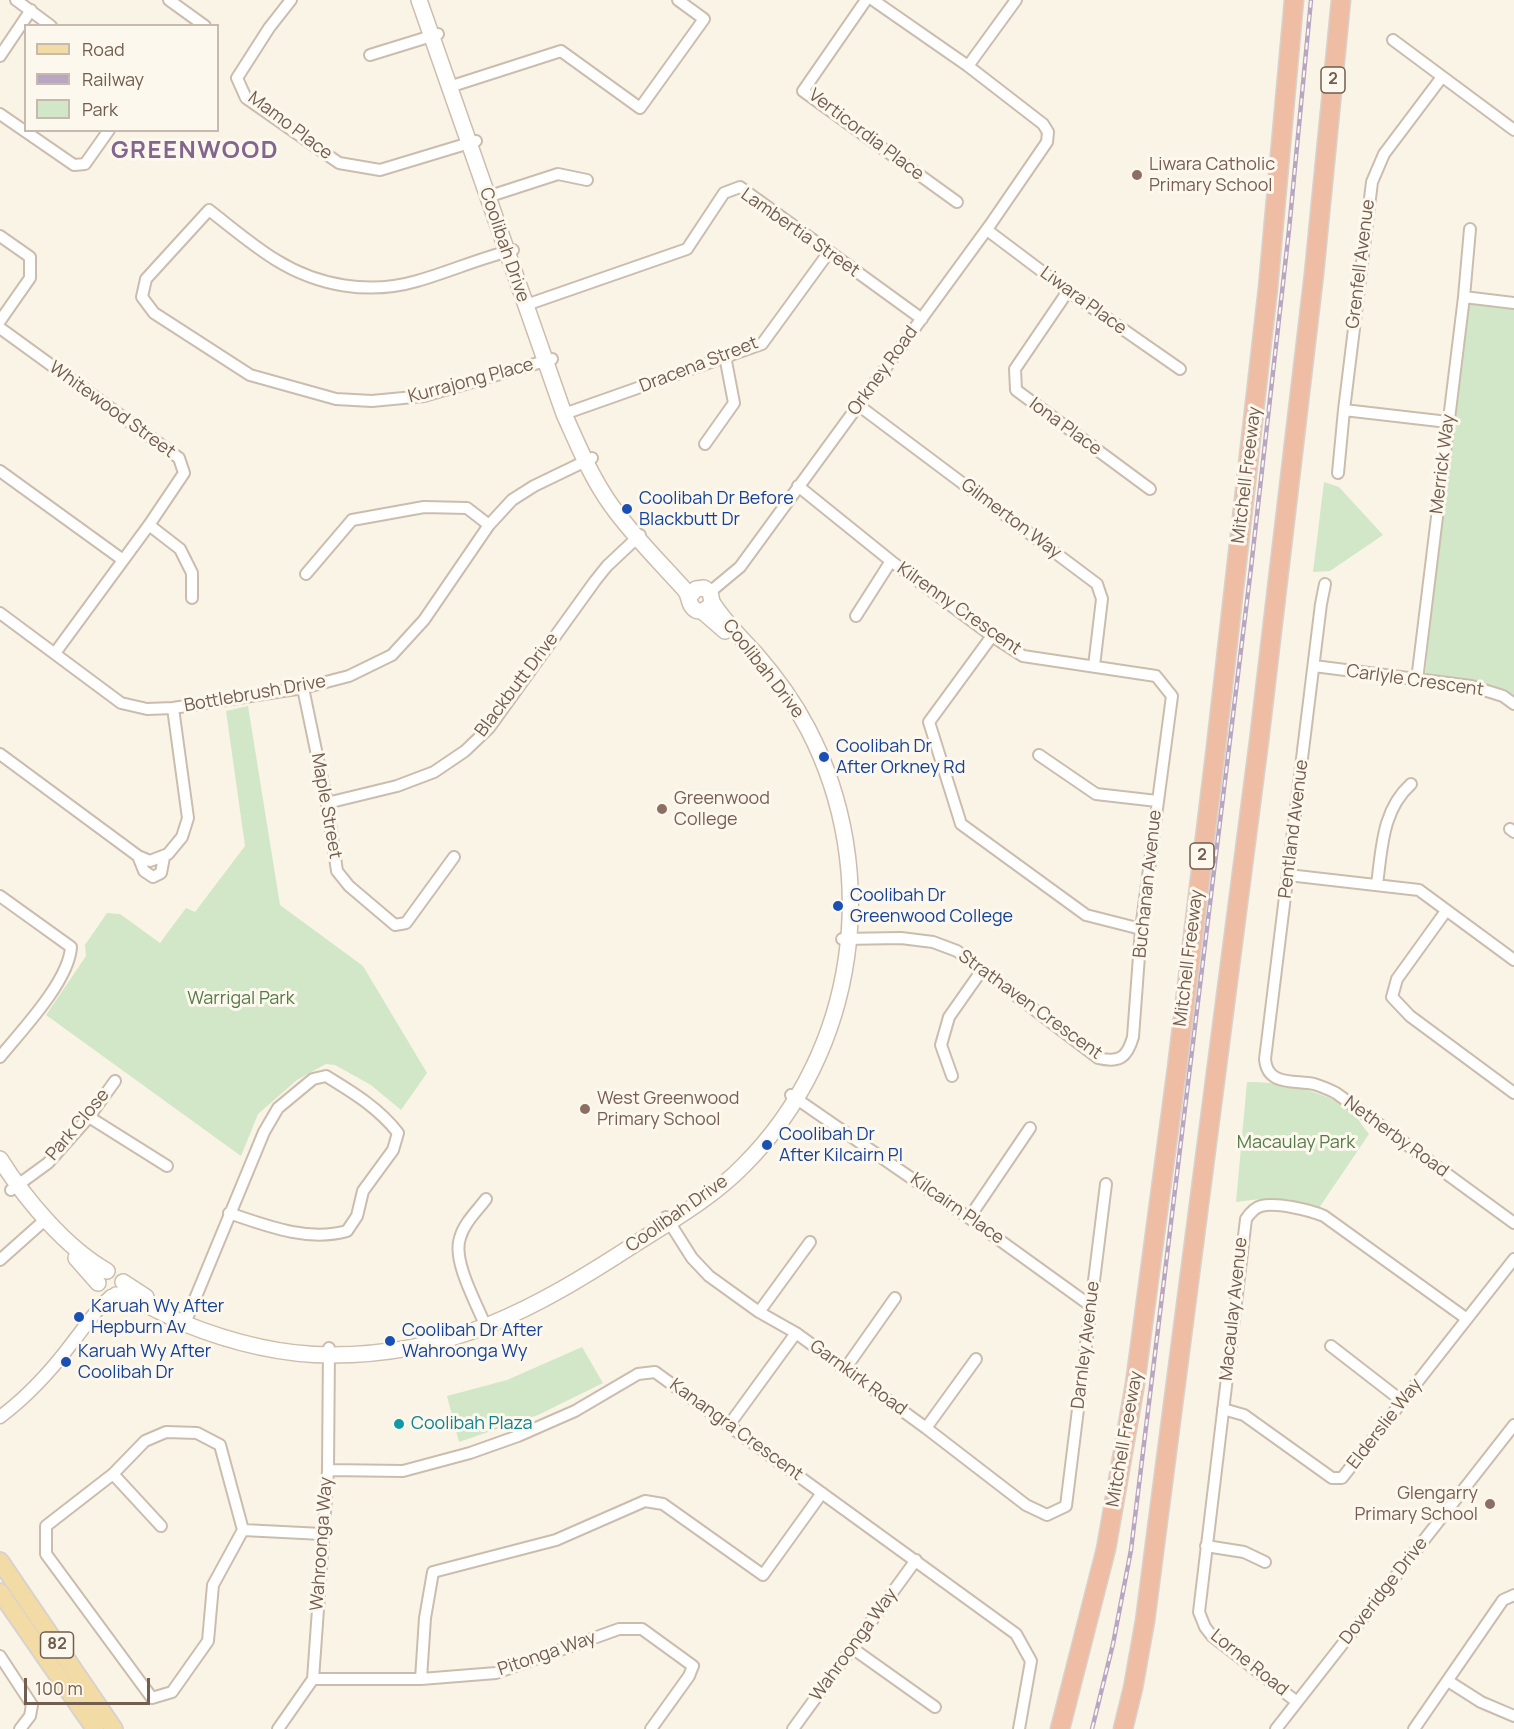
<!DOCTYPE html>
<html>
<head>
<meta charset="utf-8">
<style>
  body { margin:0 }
  #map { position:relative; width:1514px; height:1729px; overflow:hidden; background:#faf4e7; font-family:Manrope,sans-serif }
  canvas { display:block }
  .legend { position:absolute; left:24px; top:24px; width:195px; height:108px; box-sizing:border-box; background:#fdf8ed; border:2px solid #c5baad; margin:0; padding:8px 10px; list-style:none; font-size:18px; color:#725d4e }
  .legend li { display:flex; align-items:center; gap:12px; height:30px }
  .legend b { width:30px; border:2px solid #c5baad }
  .scale { position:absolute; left:24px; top:1678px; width:126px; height:27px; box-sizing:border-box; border:3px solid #725d4e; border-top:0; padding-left:8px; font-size:18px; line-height:21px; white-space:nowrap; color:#725d4e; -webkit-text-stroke:4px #fdf8ed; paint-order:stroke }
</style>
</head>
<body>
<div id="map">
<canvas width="1514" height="1729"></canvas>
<ul class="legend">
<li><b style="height:8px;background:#f3dba6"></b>Road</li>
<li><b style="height:8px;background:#b8a6c3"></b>Railway</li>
<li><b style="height:16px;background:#d1e7c7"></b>Park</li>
</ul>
<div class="scale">100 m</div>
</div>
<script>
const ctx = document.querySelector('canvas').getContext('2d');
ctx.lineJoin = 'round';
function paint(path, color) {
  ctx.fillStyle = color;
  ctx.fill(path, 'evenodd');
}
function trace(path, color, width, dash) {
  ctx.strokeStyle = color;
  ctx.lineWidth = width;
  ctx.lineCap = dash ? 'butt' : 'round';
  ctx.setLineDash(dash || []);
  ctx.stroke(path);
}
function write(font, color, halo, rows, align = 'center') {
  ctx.font = font + ' Manrope,sans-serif';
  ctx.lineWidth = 6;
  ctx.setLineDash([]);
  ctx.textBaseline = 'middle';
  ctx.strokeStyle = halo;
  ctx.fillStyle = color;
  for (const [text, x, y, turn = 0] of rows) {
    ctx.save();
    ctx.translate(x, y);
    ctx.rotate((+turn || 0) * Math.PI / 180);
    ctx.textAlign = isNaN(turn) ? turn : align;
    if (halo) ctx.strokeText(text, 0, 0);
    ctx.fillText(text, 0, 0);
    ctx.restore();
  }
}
const green = new Path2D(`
  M1464 297 1514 305V696L1507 691 1425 675Z
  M1324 482 1339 487 1383 535 1330 571 1313 572Z
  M248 706 280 905 363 966 427 1073 401 1110 371 1085 335 1065 326 1064 297 1080 258 1114 241 1156 46 1015 86 956 85 945 107 913 120 914 160 943 186 908 195 912 245 846 226 711Z
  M1247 1082C1276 1081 1330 1091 1352 1112 1358 1118 1363 1127 1369 1134L1319 1208 1260 1199 1236 1202Z
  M582 1347 603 1383 538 1415 459 1442 447 1396 507 1380Z`);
const minor = new Path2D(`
  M16 0 51 26
  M169 0 205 26
  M291 0 269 28 237 78 246 98 339 163 380 170 476 141
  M866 0 803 91 957 202
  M1393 40 1514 130
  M370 55 438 34
  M0 56 31 10
  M968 66 1016 0
  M449 87 561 51 640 108 704 19 678 0
  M0 114 74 165 85 164 109 130
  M487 197 558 174 587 180
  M987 230 1068 291 1180 369
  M0 236 30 257V278L0 321
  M513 250C480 258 449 272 417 281 369 295 318 286 276 260 253 246 231 227 209 210L146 279 142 297 154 313 250 375 336 399 372 401 424 396 552 359
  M1068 291 1015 369 1016 390 1150 489
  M1464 297 1470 229
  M526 305 687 249 724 193 740 187 922 319
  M0 328 179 458 184 473 149 525 55 653
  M858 405 1097 584 1102 599 1094 666
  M1344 410 1448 422
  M564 414 762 344 829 252
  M705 444 734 403 725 356
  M0 471 123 560
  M1338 473 1344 410 1372 182 1384 154 1442 77
  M798 486 891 561 992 636 1023 656 1156 676 1172 696 1141 929 1133 1037C1127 1058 1119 1063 1098 1058L957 951 933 942 901 938 842 939
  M149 525 180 549 192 573V598
  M306 574 352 520 424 507 467 508 489 525
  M1325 584 1321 604 1265 1059C1267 1086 1294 1080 1314 1084 1321 1086 1328 1089 1336 1093L1514 1223
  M710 592 740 567 990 225 1047 142 1048 132 1043 124 968 66 873 0
  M0 613 121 703 147 709 173 708 303 688 349 676 392 655 424 620 489 525 512 500 534 486 592 458
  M856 616 891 561
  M992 636 929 722 961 824 1086 915 1141 929
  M1314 666 1471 686 1503 696 1514 704
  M1417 680 1464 297 1514 303
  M303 688 327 803 337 871 349 886 395 925 406 923 454 857
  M0 754 138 856 150 861 168 854 182 837 188 818 173 708
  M1039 755 1096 794 1157 801
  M327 803 397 786 434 772 465 751 489 728 595 581 607 566 640 535
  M1510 829 1514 832
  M138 856 144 871 153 877 161 873 164 857
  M1288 875 1419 890 1514 960
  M1377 884C1382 848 1382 810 1411 784
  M0 896 71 947C69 981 22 1030 0 1057
  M1446 911 1397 979 1392 997 1410 1016 1514 1093
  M952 1076 941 1045 949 1017 982 970
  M791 1095 969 1218 1091 1306
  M89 1117 167 1166
  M11 1190 48 1163 89 1117 115 1081
  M666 1217 692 1258 709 1276 759 1312 796 1333 926 1428 1026 1505 1047 1515 1066 1506 1106 1184
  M969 1218 1030 1128
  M0 1260 46 1219
  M759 1312 810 1242
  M185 1323 264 1132 278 1108 313 1079 326 1076C352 1092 379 1108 398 1133L393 1150 363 1191 357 1216 347 1231C308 1242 267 1226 229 1213
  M486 1327C477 1304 452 1261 460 1238 464 1223 477 1211 486 1199
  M1331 1346 1402 1401
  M845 1369 895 1298
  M1223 1409 1244 1415 1332 1478H1342L1514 1259
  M729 1425 796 1333
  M926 1428 976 1359
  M166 1432 197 1433 220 1445 243 1530 213 1585 208 1641 172 1692 152 1698 46 1554V1526L113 1474 145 1441Z
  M328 1470 403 1471 470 1453 518 1436 575 1411 638 1374 655 1372 1016 1634 1031 1661 1019 1729
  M113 1474 161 1526
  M243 1530 322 1534
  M1206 1546 1244 1552 1265 1562
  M852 1648 935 1707
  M0 1656 32 1705 30 1716 20 1729
  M313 1679H421L496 1673 619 1629H642L693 1666 689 1676 651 1729
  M421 1679 425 1618 433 1572 556 1540 645 1501 663 1504 763 1575 822 1493
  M1448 1681 1481 1702 1514 1716
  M1297 1702 1212 1636 1205 1627 1199 1612 1246 1219C1250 1213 1254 1208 1261 1206 1276 1202 1310 1210 1324 1216L1467 1319
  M278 1729 313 1679 328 1470 329 1348
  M793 1729 916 1560
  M1276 1729 1514 1425
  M1414 1729 1503 1600 1514 1595`);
const tertiary = new Path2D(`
  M0 1417C28 1396 51 1371 72 1343 85 1327 95 1310 111 1296`);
const secondary = new Path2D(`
  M419 0 564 414C578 445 591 477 611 505 633 536 660 562 685 590 689 595 688 599 691 605 697 616 708 610 712 602L710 592 704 588 696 589 690 596
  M702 611 725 631
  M0 1159C25 1199 66 1248 107 1271
  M76 1258 98 1283
  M123 1282 146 1297
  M116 1295C140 1299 161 1313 183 1323 230 1342 281 1355 331 1355 452 1355 533 1310 632 1246 671 1221 712 1198 744 1165 858 1051 882 871 808 729 794 702 775 676 755 653 740 637 724 621 712 602`);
const primary = new Path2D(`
  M0 1561 114 1729
  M0 1592 95 1729`);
const motorway = new Path2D(`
  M1060 1729 1106 1549 1135 1384 1177 1068 1216 747 1268 288 1294 0
  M1123 1729 1133 1688 1145 1621 1259 741 1314 274 1341 0`);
const rail = new Path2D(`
  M1092 1729 1113 1644 1131 1550 1251 568 1289 230 1311 0`);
const markers = [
  [1137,175,6,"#8d6e63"],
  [627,509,6,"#1a4fb4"],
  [824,757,6,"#1a4fb4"],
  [662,809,6,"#8d6e63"],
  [838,906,6,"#1a4fb4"],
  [585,1109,6,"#8d6e63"],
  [767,1145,6,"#1a4fb4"],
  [79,1317,6,"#1a4fb4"],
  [390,1341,6,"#1a4fb4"],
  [66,1362,6,"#1a4fb4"],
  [399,1424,6,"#0f9aa8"],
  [1490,1504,6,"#8d6e63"]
];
const shields = [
  [1333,80,24],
  [1202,856,24],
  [57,1645,33]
];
const shieldNames = [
  ["2",1333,80],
  ["2",1202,856],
  ["82",57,1645]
];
const streetNames = [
  ["Mamo Place",290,126,37],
  ["Verticordia Place",866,135,37],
  ["Lambertia Street",800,233,35],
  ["Coolibah Drive",504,245,71],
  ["Grenfell Avenue",1361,264,-83],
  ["Liwara Place",1083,301,36],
  ["Dracena Street",699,365,-21],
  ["Orkney Road",883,371,-54],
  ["Kurrajong Place",471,381,-15],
  ["Whitewood Street",112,410,36],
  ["Iona Place",1065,427,36],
  ["Merrick Way",1443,464,-83],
  ["Mitchell Freeway",1247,475,-83],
  ["Gilmerton Way",1011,519,37],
  ["Kilrenny Crescent",959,609,35],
  ["Coolibah Drive",763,669,52],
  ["Carlyle Crescent",1415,681,8],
  ["Blackbutt Drive",517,685,-53],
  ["Bottlebrush Drive",255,694,-10],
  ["Maple Street",326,806,80],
  ["Pentland Avenue",1294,829,-83],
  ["Buchanan Avenue",1148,884,-84],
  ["Mitchell Freeway",1189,958,-83],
  ["Strathaven Crescent",1030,1005,36],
  ["Park Close",78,1125,-50],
  ["Netherby Road",1396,1137,36],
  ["Kilcairn Place",957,1209,35],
  ["Coolibah Drive",677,1214,-35],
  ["Macaulay Avenue",1234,1309,-84],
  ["Darnley Avenue",1086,1345,-83],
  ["Garnkirk Road",858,1378,36],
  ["Elderslie Way",1385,1424,-52],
  ["Kanangra Crescent",736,1430,36],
  ["Mitchell Freeway",1125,1439,-80],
  ["Wahroonga Way",322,1544,-86],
  ["Doveridge Drive",1384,1591,-52],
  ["Wahroonga Way",854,1645,-54],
  ["Pitonga Way",547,1654,-19],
  ["Lorne Road",1249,1663,39]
];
const educationNames = [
  ["Liwara Catholic",1149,165],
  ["Primary School",1149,186],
  ["Greenwood",674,799],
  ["College",674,820],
  ["West Greenwood",597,1099],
  ["Primary School",597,1120],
  ["Glengarry",1478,1494,"right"],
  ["Primary School",1478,1515,"right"]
];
const transitNames = [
  ["Coolibah Dr Before",639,499],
  ["Blackbutt Dr",639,520],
  ["Coolibah Dr",836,747],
  ["After Orkney Rd",836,768],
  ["Coolibah Dr",850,896],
  ["Greenwood College",850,917],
  ["Coolibah Dr",779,1135],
  ["After Kilcairn Pl",779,1156],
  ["Karuah Wy After",91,1307],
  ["Hepburn Av",91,1328],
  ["Coolibah Dr After",402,1331],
  ["Wahroonga Wy",402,1352],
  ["Karuah Wy After",78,1352],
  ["Coolibah Dr",78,1373]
];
const parkNames = [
  ["Warrigal Park",241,999],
  ["Macaulay Park",1296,1143]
];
const cultureNames = [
  ["Coolibah Plaza",411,1424]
];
const districtNames = [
  ["GREENWOOD",195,151]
];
paint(green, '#d1e7c7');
trace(minor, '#cbbdae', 14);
trace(tertiary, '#cbbdae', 15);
trace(secondary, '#cdbdac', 18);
trace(primary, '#d8d2cd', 20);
trace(motorway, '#d8d2cd', 21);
trace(minor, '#fff', 10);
trace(tertiary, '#fff', 12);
trace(secondary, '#fff', 15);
trace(primary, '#f3dba6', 16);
trace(motorway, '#efbda4', 18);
trace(rail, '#b8a6c3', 4.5);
trace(rail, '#fdf8ed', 2, [7]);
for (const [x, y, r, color] of markers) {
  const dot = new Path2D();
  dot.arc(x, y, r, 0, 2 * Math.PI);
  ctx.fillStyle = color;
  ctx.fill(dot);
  trace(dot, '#fdf8ed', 2);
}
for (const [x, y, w] of shields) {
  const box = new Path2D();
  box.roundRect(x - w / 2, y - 13, w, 26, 4.5);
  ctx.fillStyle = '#fdf8ed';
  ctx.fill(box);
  trace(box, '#725d4e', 1.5);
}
write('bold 16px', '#725d4e', null, shieldNames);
write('18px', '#725d4e', '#fdf8ed', streetNames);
write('18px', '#785e54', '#fdf8ed', educationNames, 'left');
write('18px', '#164399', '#fdf8ed', transitNames, 'left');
write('18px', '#557b4a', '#fdf8ed', parkNames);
write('18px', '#0d838f', '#fdf8ed', cultureNames, 'left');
ctx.letterSpacing = '1.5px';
write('bold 24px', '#83668d', '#fdf8ed', districtNames);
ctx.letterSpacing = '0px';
</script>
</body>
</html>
